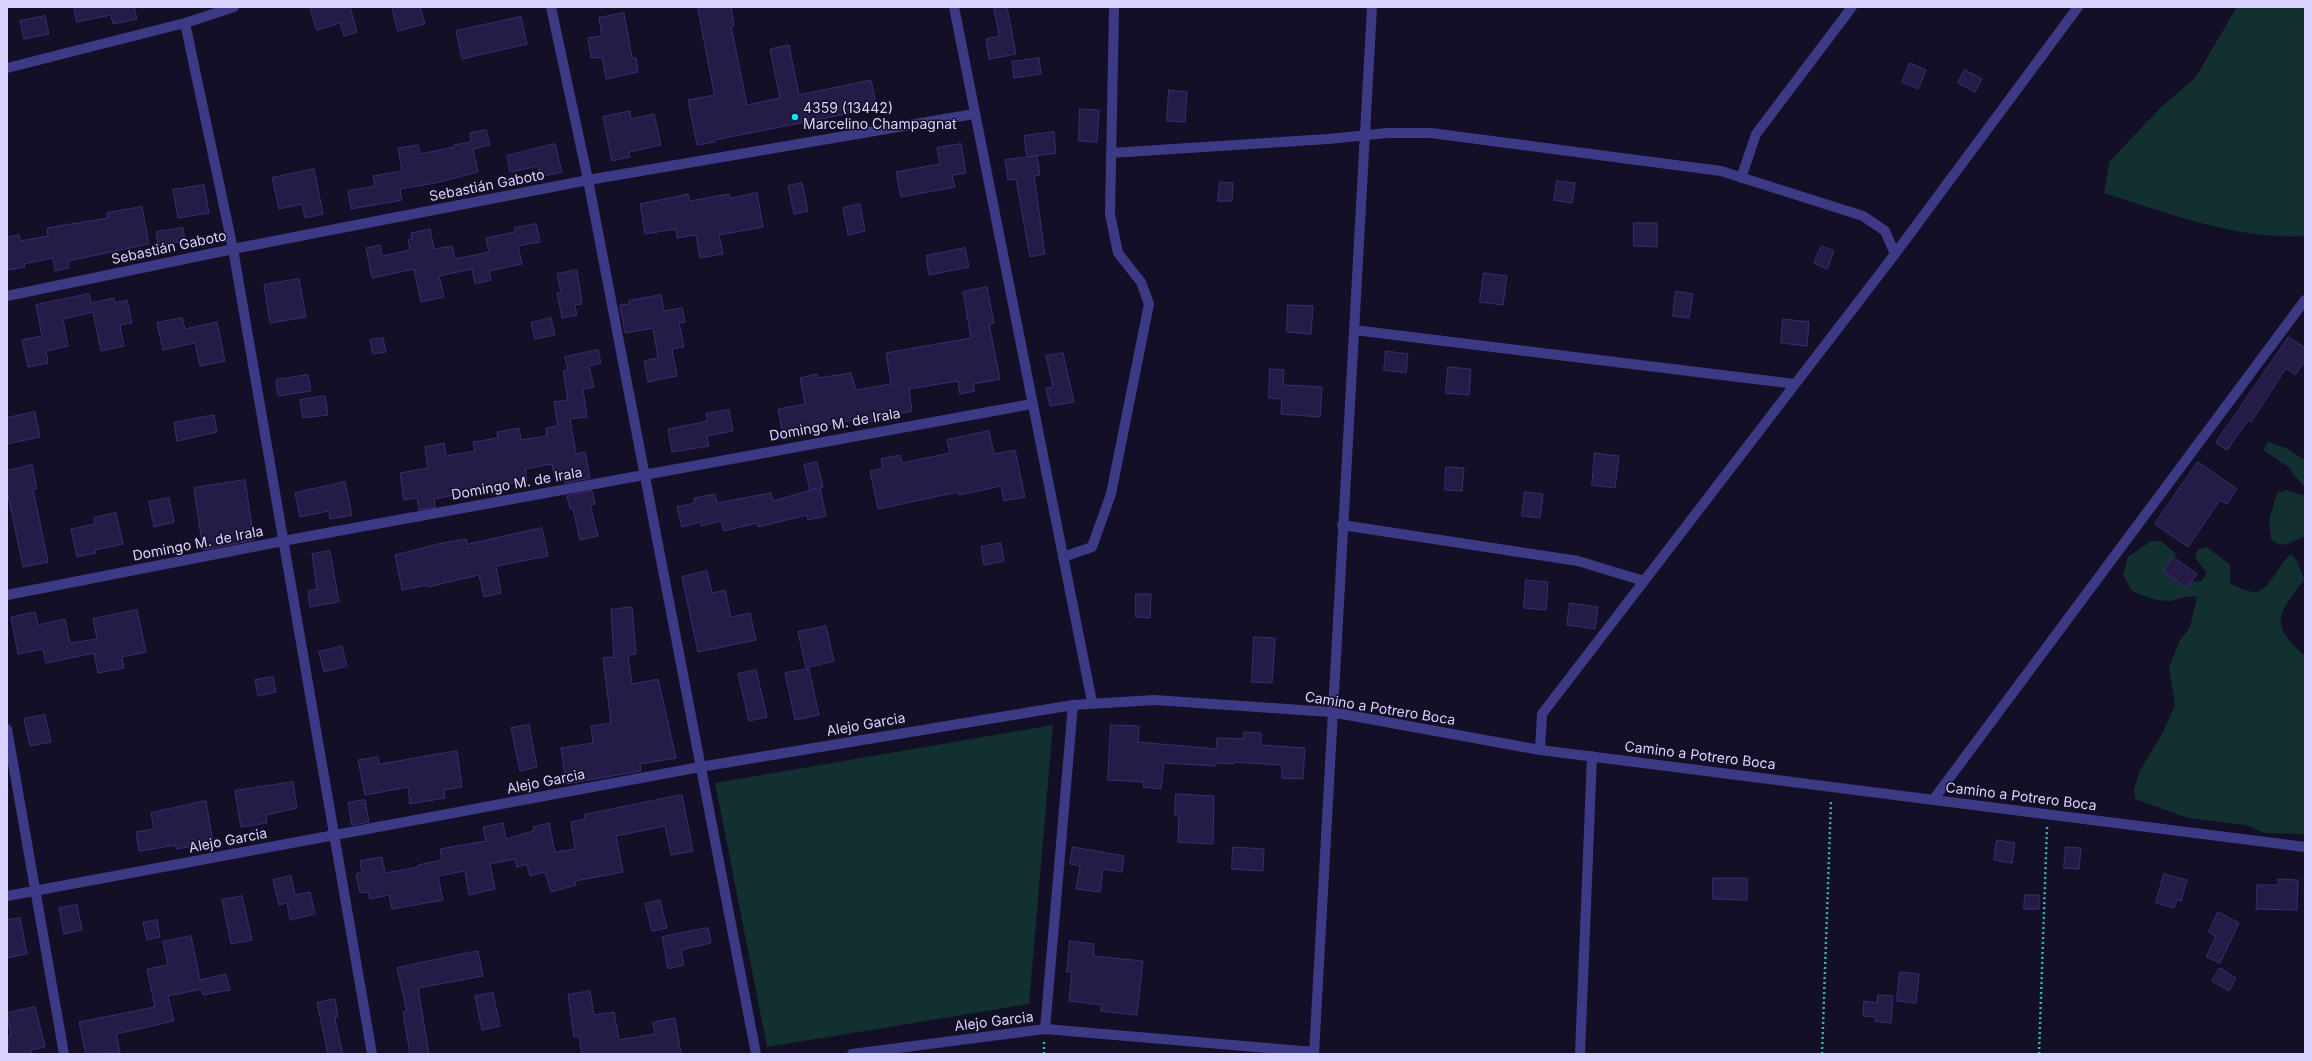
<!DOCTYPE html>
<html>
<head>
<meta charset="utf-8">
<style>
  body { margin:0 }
  #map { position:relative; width:2312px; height:1061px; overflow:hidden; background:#130f26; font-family:Inter,sans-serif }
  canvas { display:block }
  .frame { position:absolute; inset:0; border:8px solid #d9d4ff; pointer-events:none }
</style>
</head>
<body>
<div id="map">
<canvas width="2312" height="1061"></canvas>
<div class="frame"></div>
</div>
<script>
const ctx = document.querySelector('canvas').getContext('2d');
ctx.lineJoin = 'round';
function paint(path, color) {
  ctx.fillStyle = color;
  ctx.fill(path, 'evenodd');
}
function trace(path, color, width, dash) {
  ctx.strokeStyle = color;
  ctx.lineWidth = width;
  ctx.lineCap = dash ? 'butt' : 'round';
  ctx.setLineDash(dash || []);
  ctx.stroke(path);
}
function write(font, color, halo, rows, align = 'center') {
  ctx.font = font + ' Inter,sans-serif';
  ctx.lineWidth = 3;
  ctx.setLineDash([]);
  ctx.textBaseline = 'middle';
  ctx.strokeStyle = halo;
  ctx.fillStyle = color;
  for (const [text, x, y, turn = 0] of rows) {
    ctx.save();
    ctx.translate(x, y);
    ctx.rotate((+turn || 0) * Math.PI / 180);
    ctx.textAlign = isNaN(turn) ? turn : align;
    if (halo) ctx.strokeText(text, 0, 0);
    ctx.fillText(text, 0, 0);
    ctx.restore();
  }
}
const green = new Path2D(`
  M2237 7H2305V236C2236 240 2168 213 2104 193L2109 162 2162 106 2195 78Z
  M2268 442 2286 448 2305 460V488L2287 466 2263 450Z
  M2286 490 2305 496V536L2288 544 2279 545 2271 539 2269 520 2277 493Z
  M2151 541H2161L2176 554 2169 571 2184 582 2202 581 2207 573 2195 558 2198 549 2207 547 2230 565V584C2237 586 2247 592 2255 592 2269 592 2279 563 2291 554L2297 561 2304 579C2279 616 2267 621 2305 656V834L2265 833 2246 825 2188 818 2135 799 2134 790 2139 772 2163 732 2175 705 2169 668 2179 642 2190 627 2197 597C2186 595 2179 600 2169 601 2156 601 2143 596 2132 591L2123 575 2128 557Z
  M1053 725 1029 1004 767 1047 715 783Z`);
const building = new Path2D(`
  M74 7H134L137 19 113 24 111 15 77 22Z
  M310 7H350L357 32 344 36 340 23 317 30Z
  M392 7H420L425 24 398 31Z
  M698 7H731L734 26H731L747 105 780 98 770 49 789 45 799 95 871 80 877 108 714 140 715 142 697 145 688 100 714 95Z
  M994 7H1007L1016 54 989 59 986 39 999 36Z
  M624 13 632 58H636L638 72 606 79 602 57 591 58 588 38 602 36 599 18Z
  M45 16 49 34 24 39 20 21Z
  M521 17 527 44 462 59 456 31Z
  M1039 58 1041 74 1014 78 1012 62Z
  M1910 63 1926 70 1918 89 1902 82Z
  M1965 70 1982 79 1975 92 1958 83Z
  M1169 90 1187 92 1185 122 1167 121Z
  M1080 109 1099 110 1097 142 1079 141Z
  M630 111 631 119 654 114 661 145 629 152 630 157 612 161 603 117Z
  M486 130 490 145 473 149 478 172 435 183 400 189 402 200 351 209 348 191 375 186 373 176 402 171 398 148 418 145 420 154 454 147V145L471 142 470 133Z
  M1054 132 1056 153 1027 157 1024 136Z
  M555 144 562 172 540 177 538 166 510 172 507 156Z
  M961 144 966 173 952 175 955 187 901 197 896 172 940 164 937 148Z
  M1037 156 1040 175 1034 176 1045 254 1030 257 1016 179 1008 180 1005 160Z
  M314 169 323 214 305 218 302 204 279 209 272 178Z
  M1557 181 1575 183 1572 203 1554 200Z
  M1220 182 1233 183 1232 201H1218Z
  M802 183 808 211 794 214 788 186Z
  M204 185 209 213 178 218 173 190Z
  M757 193 763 227 719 235 723 254 700 258 696 235 677 238 676 229 645 234 640 204 688 194 690 201 729 194 730 198Z
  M860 204 865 231 848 235 843 208Z
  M142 207 149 244 68 261 69 268 55 271 53 258 24 264 25 267 7 270V237L19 235 20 241 48 236 47 228 108 218 107 213Z
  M1634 223H1657V247L1634 246Z
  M536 224 540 242 518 246 522 264 489 271 491 280 475 284 472 269 439 276 444 297 421 302 414 269 372 278 366 248 380 245 382 256 410 250 408 240 412 239 411 233 430 229 434 249 452 246 455 259 489 252 486 238 515 232V228Z
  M183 228 185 241 158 245 156 232Z
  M1822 246 1834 251 1827 269 1814 263Z
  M965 248 969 267 929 275 926 256Z
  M577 270 582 304 575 305 577 315 562 318 557 293 561 292 557 274Z
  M1484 273 1507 276 1503 305 1480 302Z
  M299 279 306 317 270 323 264 285Z
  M987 287 994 323 989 324 1000 379 973 384 975 391 960 394 958 381 909 389 912 411 885 416 886 419 866 422 865 418 804 429V432L783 435 778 409 805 404 800 378 817 374 818 378 851 373 856 390 891 384 886 353 971 338 963 292Z
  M1676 291 1693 294 1689 318 1673 316Z
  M89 294 91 303 114 298 115 303 127 300 132 323 120 325 124 346 101 351 93 312 63 319 68 346 46 351 48 363 28 367 22 340 42 336 36 305Z
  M661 295 664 311 682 308 685 322 679 323 684 347 672 349 677 376 648 382 644 361 658 358 653 328 625 333 620 305 630 304 629 301Z
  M1288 305 1313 306 1311 334 1287 332Z
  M182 318 185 329 217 322 225 361 200 366 195 343 163 350 157 323Z
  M551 318 555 335 535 339 531 323Z
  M1783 319 1809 322 1807 346 1781 343Z
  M2289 337 2305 348V361L2295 375 2286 368 2251 422 2248 420 2227 450 2216 443Z
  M383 338 386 352 373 354 370 340Z
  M598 350 601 363 589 366 594 387 583 389 587 417 570 419 576 454 585 452 590 478 565 483 563 477 555 479 552 464 525 469 527 480 434 499 435 507 419 510 417 498 404 500 400 473 428 468 425 447 444 443 446 456 475 451 473 442 498 438 497 432 519 428 521 440 547 436 546 428 558 426 554 402 568 400 563 371 568 370 565 357Z
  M1386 351 1408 354 1406 373 1384 370Z
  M1063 353 1074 402 1050 406 1046 388 1053 387 1046 356Z
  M1448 367 1471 369 1469 395 1446 393Z
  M1270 369 1284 370 1283 385 1322 387 1320 417 1281 414 1282 399 1269 398Z
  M308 375 311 391 278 396 276 380Z
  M325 396 328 415 303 418 300 400Z
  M729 410 733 431 707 436 709 446 672 452 668 429 708 421 706 414Z
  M35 412 40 437 7 444V418Z
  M214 415 217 432 177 441 174 423Z
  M989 431 994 454 1015 450 1025 497 1004 501 1001 486 959 495 958 492 878 509 870 471 883 468 881 459 900 455 902 463 950 453 947 440Z
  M1595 453 1619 456 1615 488 1592 485Z
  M817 462 823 487 820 488 826 516 808 520 807 515 758 527 757 523 724 531 721 521 701 526 700 522 682 527 677 507 695 503 694 498 715 494 717 503 771 493 773 501 818 488 810 490 804 465Z
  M2198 462 2237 489 2227 504 2220 500 2188 547 2155 524Z
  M32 465 37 489H33L48 562 23 567 7 490V471Z
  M1446 467 1464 468 1462 491 1445 490Z
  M245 480 254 540 203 550 194 488Z
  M345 482 352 515 330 519 329 511 300 517 295 493Z
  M592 491 595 504 590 505 598 536 580 540 573 509H570L567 496Z
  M1525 492 1543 494 1540 518 1522 516Z
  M169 498 174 522 154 527 149 502Z
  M116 513 123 544 95 550 96 553 77 557 71 529 95 524 94 518Z
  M542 528 548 556 496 566 501 593 484 597 479 575 428 587 427 585 402 590 395 555 442 543 466 539 467 544Z
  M1001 543 1004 561 984 565 981 547Z
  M330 551 339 602 310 607 308 591 317 589 312 554Z
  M2173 557 2197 574 2187 588 2163 571Z
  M707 571 712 593 725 590 731 617 750 613 756 640 698 652 682 577Z
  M1526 580 1548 582 1546 610 1524 608Z
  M1136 594H1151L1150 618 1136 617Z
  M1570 603 1598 607 1595 629 1567 625Z
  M632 607 636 654 628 655 632 684 658 679 676 758 640 764 641 771 566 784 561 748 593 743 591 726 611 723 603 658 614 657 611 610Z
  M137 610 146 652 122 657 124 668 98 673 94 653 46 663 43 649 18 654 11 617 35 612 38 625 65 619 70 643 97 639 93 619Z
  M826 626 834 661 806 668 798 632Z
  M1254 637 1275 638 1272 683 1252 682Z
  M342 646 347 666 324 672 319 652Z
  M809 669 819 715 795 720 785 673Z
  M756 670 767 717 749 721 738 674Z
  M273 677 276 692 258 696 255 680Z
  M45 715 51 742 30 746 24 719Z
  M529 725 537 767 520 771 511 728Z
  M1111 725 1139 726 1138 742 1216 749 1217 738 1243 739 1244 732 1261 733V745L1305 748 1303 779 1282 778V765L1234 762V764L1216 763V766L1164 763 1161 789 1143 787 1144 782 1108 780Z
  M457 751 462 787 444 790 445 798 410 804 408 787 365 795 358 760 378 757 379 764Z
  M293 782 297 808 266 815 267 823 241 827 235 791Z
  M1176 794 1214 796 1213 844 1178 842 1179 816H1175Z
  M682 795 693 851 671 855 665 826 616 836 623 872 575 881 576 885 551 892 545 872 530 876 527 864 517 867 515 859 490 864 495 889 469 895 465 871 438 876 443 900 392 909 389 895 370 899 368 892 360 893 356 874 362 872 360 861 382 857 385 873 419 867 418 865 442 860 440 849 486 841 483 827 503 823 506 839 534 831 533 827 549 823 555 852 575 849 571 822 585 819 584 815Z
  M365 800 369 822 352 825 348 803Z
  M206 801 213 843 176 849V845L139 851 136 832 154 829 151 813Z
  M1997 840 2015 843 2012 863 1994 860Z
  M1073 847 1124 856 1122 872 1103 869 1100 892 1076 889 1080 866 1070 864Z
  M1233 847 1264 849 1263 871 1232 869Z
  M2066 847 2081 848 2079 869 2064 868Z
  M2164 874 2187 880 2181 901 2177 900 2174 908 2156 903Z
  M291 876 295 895 310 892 315 914 290 920 287 903 279 905 273 880Z
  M1713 878H1747V900L1713 899Z
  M2278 879 2298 880 2297 910 2256 909 2257 885H2278Z
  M2025 895H2039V909H2024Z
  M242 896 252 940 231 944 222 900Z
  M660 900 667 928 652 931 645 904Z
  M77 905 82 930 64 934 59 908Z
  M2218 912 2239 923 2220 963 2206 957 2216 936 2209 932Z
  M20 918 27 954 7 958V920Z
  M157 920 160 937 147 940 143 923Z
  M708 928 711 943 681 950 684 965 668 969 662 937Z
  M191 936 200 980 226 974 230 990 203 995 202 989 168 996 174 1021 116 1034 120 1052 86 1054 79 1022 155 1007 147 969 168 965 163 942Z
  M1070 941 1094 944 1093 956 1143 961 1137 1015 1101 1011 1102 1005 1069 1001 1072 972H1067Z
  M478 951 483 976 418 988 429 1054H410L403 1012 407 1011 397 968Z
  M2220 968 2236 978 2229 991 2212 981Z
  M1900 972 1919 974 1916 1003 1897 1001Z
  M590 991 594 1015 614 1012 619 1040 655 1034 653 1022 675 1018 681 1054H582L579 1036 574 1037 568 995Z
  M493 993 500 1026 482 1030 475 996Z
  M1878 995 1893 996 1891 1023 1875 1021V1017L1863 1016 1864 1001 1877 1003Z
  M335 999 338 1017H335L336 1025 343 1054H328L317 1003Z
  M35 1007 45 1047 31 1050 32 1054H10L7 1036 11 1035 7 1013Z`);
const path = new Path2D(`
  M1044 1054V1042
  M1822 1054 1831 801
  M2039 1054 2047 827`);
const minor = new Path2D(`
  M551 7 588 180 756 1054
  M954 7 1092 702
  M185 23 233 249 372 1054
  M7 68 185 23 234 7
  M1111 153 1328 139 1387 133H1431L1721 171 1863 216 1885 231 1895 254
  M1741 178 1756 134 1852 7
  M7 296 233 249 588 180 974 114
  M1354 330 1795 384
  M1342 525 1578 561 1644 581
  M1063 557 1092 547 1111 494 1149 304 1141 282 1118 253 1110 214 1114 7
  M7 595 283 541 1032 404
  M7 729 64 1054
  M1540 750 1542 714 1895 254 2078 7
  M1933 800 2305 300
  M7 896 700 767 1073 705 1154 700 1331 712 1540 750 2305 847
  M1045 1029 1073 705
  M852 1054 1045 1029 1314 1052
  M1314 1054 1372 7
  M1580 1054 1592 756`);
const markers = [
  [795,117,4,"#00e5ff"]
];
const poiNames = [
  ["4359 (13442)",803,109],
  ["Marcelino Champagnat",803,125]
];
const streetNames = [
  ["Sebastián Gaboto",487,186,-11],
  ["Sebastián Gaboto",169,248,-12],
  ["Domingo M. de Irala",835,425,-10],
  ["Domingo M. de Irala",517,484,-10],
  ["Domingo M. de Irala",198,544,-11],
  ["Camino a Potrero Boca",1380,709,9],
  ["Alejo Garcia",866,725,-10],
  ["Camino a Potrero Boca",1700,756,7],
  ["Alejo Garcia",546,782,-11],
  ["Camino a Potrero Boca",2021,797,7],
  ["Alejo Garcia",228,841,-11],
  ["Alejo Garcia",994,1022,-7]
];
paint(green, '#12302f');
paint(building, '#241b47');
trace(building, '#3b2d73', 1);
trace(path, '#2fb8b0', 2.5, [2, 3]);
trace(minor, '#3d3a85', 10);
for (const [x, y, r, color] of markers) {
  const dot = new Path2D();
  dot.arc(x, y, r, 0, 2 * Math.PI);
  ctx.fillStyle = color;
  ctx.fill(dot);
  trace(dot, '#130f26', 1.5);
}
write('14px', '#d9d4ff', '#130f26', poiNames, 'left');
write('14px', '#d9d4ff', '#130f26', streetNames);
</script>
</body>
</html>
